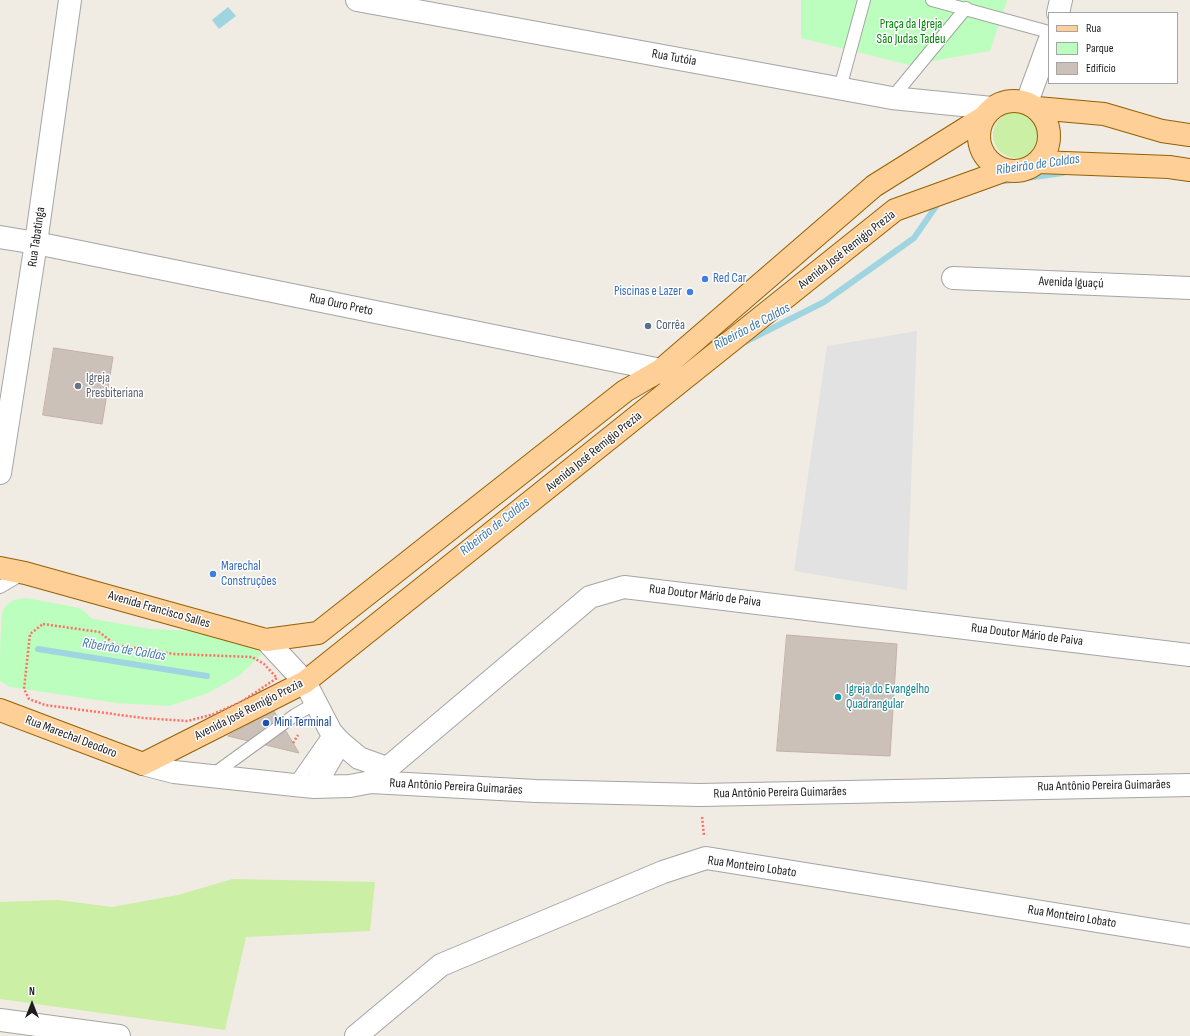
<!DOCTYPE html>
<html>
<head>
<meta charset="utf-8">
<style>
  body { margin:0 }
  #map { position:relative; width:1190px; height:1036px; overflow:hidden; background:#f0ebe3; font-family:"Sofia Sans Condensed",sans-serif }
  canvas { display:block }
  .legend { position:absolute; left:1048px; top:12px; width:130px; height:72px; box-sizing:border-box; background:#fff; border:1px solid #a5a5a5; margin:0; padding:5px 7px; list-style:none; font-size:12px; color:#1e1e1e }
  .legend li { display:flex; align-items:center; gap:8px; height:20px }
  .legend b { width:20px; border:1px solid #a5a5a5 }
  .north { position:absolute; left:12px; top:984px; width:40px; height:40px; -webkit-text-stroke:3px #fff; paint-order:stroke; rotate:0deg; font-size:11px; font-weight:700; line-height:16px; text-align:center; color:#1e1e1e }
  .north::after { content:''; display:block; margin:auto; width:14px; height:18px; background:#1e1e1e; clip-path:polygon(50% 0,100% 100%,50% 72%,0 100%) }
</style>
</head>
<body>
<div id="map">
<canvas width="1190" height="1036"></canvas>
<ul class="legend">
<li><b style="height:5px;background:#ffcf98"></b>Rua</li>
<li><b style="height:11px;background:#bbfebe"></b>Parque</li>
<li><b style="height:11px;background:#ccc1b8"></b>Edifício</li>
</ul>
<div class="north">N</div>
</div>
<script>
const ctx = document.querySelector('canvas').getContext('2d');
ctx.lineJoin = 'round';
function paint(path, color) {
  ctx.fillStyle = color;
  ctx.fill(path, 'evenodd');
}
function trace(path, color, width, dash) {
  ctx.strokeStyle = color;
  ctx.lineWidth = width;
  ctx.lineCap = dash ? 'butt' : 'round';
  ctx.setLineDash(dash || []);
  ctx.stroke(path);
}
function write(font, color, halo, rows, align = 'center') {
  ctx.font = font + ' "Sofia Sans Condensed",sans-serif';
  ctx.lineWidth = 3;
  ctx.setLineDash([]);
  ctx.textBaseline = 'middle';
  ctx.strokeStyle = halo;
  ctx.fillStyle = color;
  for (const [text, x, y, turn = 0] of rows) {
    ctx.save();
    ctx.translate(x, y);
    ctx.rotate((+turn || 0) * Math.PI / 180);
    ctx.textAlign = isNaN(turn) ? turn : align;
    if (halo) ctx.strokeText(text, 0, 0);
    ctx.fillText(text, 0, 0);
    ctx.restore();
  }
}
const grass = new Path2D(`
  M993 135a23 23 0 1 1 46 0a23 23 0 1 1-46 0Z
  M233 879 375 882 370 931 246 937 225 1030 0 999V902L58 900 112 907 178 895Z`);
const park = new Path2D(`
  M801 0H1007L990 51 909 65 801 38Z
  M26 598 80 608 93 619 151 629 234 633 262 654 240 675 208 693 169 706 117 703 10 687 0 681C0 667 0 620 3 610 8 600 17 599 26 598Z`);
const parking = new Path2D(`
  M917 331 907 590 794 571 827 346Z`);
const water = new Path2D(`
  M228 7 236 16 219 29 212 20Z`);
const stream = new Path2D(`
  M1005 181 1063 173
  M745 342 824 302 914 238 939 202
  M38 649 207 676`);
const building = new Path2D(`
  M54 348 113 357 102 424 43 415Z
  M787 635 897 644 890 756 777 751Z
  M274 711 299 753 228 736Z`);
const path = new Path2D(`
  M43 624 99 632 116 645 174 654 252 657 264 664 277 678 241 702 211 715 187 721 143 718 45 705 29 699 24 689 30 634Z
  M293 743 298 735
  M702 817 704 836`);
const service = new Path2D(`
  M932 0 1049 32
  M840 88 864 0
  M892 98 966 8
  M0 587 24 573
  M211 776 295 715 316 703
  M294 785 331 732`);
const minor = new Path2D(`
  M357 0 892 98 992 108
  M1058 13 1061 0
  M1027 102 1049 42
  M953 278 1190 288
  M0 473 36 243 70 0
  M266 640 305 682 331 732 340 742 359 758 387 768
  M143 764 174 772 294 785 314 787 350 786 371 782 590 597 624 587 1190 655
  M371 782 536 791 700 795 1190 785
  M314 787 340 742
  M0 1020 119 1036
  M356 1036 441 965 663 872 706 858 1190 936`);
const tertiary = new Path2D(`
  M0 237 36 243 661 370 671 378`);
const primary = new Path2D(`
  M979 136a35 35 0 1 1 70 0a35 35 0 1 1-70 0Z
  M1037 108 1104 114 1162 131 1190 135
  M1039 162 1169 167 1190 170
  M0 568 25 573 266 640 318 633 625 391 661 370 874 186 984 117
  M0 710 143 764 305 682 895 210 1006 170`);
const markers = [
  [705,279,4,"#3f7fe0"],
  [690,292,4,"#3f7fe0"],
  [648,326,4,"#5c6f8a"],
  [78,386,4,"#6b7280"],
  [213,574,4,"#3f7fe0"],
  [838,697,4,"#0f9aa8"],
  [266,723,4,"#1a4fb4"]
];
const parkNames = [
  ["Praça da Igreja",911,25],
  ["São Judas Tadeu",911,40]
];
const streetNames = [
  ["Rua Tutóia",674,58,10],
  ["Rua Tabatinga",37,237,-82],
  ["Avenida José Remigio Prezia",847,250,-38],
  ["Avenida Iguaçú",1071,283,2],
  ["Rua Ouro Preto",341,305,12],
  ["Avenida José Remigio Prezia",594,452,-39],
  ["Rua Doutor Mário de Paiva",705,596,7],
  ["Avenida Francisco Salles",159,610,16],
  ["Rua Doutor Mário de Paiva",1027,635,7],
  ["Avenida José Remigio Prezia",249,710,-27],
  ["Rua Marechal Deodoro",71,737,21],
  ["Rua Antônio Pereira Guimarães",1104,786,-1],
  ["Rua Antônio Pereira Guimarães",456,787,3],
  ["Rua Antônio Pereira Guimarães",780,793,-1],
  ["Rua Monteiro Lobato",752,867,8],
  ["Rua Monteiro Lobato",1072,917,9]
];
const shopNames = [
  ["Red Car",713,279],
  ["Piscinas e Lazer",682,292,"right"],
  ["Marechal",221,567],
  ["Construções",221,582]
];
const serviceNames = [
  ["Corrêa",656,326]
];
const worshipNames = [
  ["Igreja",86,379],
  ["Presbiteriana",86,394]
];
const cultureNames = [
  ["Igreja do Evangelho",846,690],
  ["Quadrangular",846,705]
];
const transitNames = [
  ["Mini Terminal",274,723]
];
const waterNames = [
  ["Ribeirão de Caldas",1038,165,-8],
  ["Ribeirão de Caldas",752,327,-28],
  ["Ribeirão de Caldas",495,527,-38],
  ["Ribeirão de Caldas",124,650,9]
];
paint(grass, '#cbefa4');
paint(park, '#bbfebe');
paint(parking, '#e2e2e2');
paint(water, '#9fd5e1');
trace(stream, '#9fd5e1', 6);
paint(building, '#ccc1b8');
trace(building, '#c3b0a4', 1);
trace(service, '#a5a5a5', 14);
trace(minor, '#a5a5a5', 24);
trace(tertiary, '#a5a5a5', 24);
trace(primary, '#976000', 24);
trace(path, '#ff6f64', 2.5, [2, 2]);
trace(service, '#fff', 12);
trace(minor, '#fff', 22);
trace(tertiary, '#fff', 22);
trace(primary, '#ffcf98', 22);
for (const [x, y, r, color] of markers) {
  const dot = new Path2D();
  dot.arc(x, y, r, 0, 2 * Math.PI);
  ctx.fillStyle = color;
  ctx.fill(dot);
  trace(dot, '#fff', 1.5);
}
write('13px', '#028608', '#fff', parkNames);
write('13px', '#1e1e1e', '#fff', streetNames);
write('13px', '#366cbe', '#fff', shopNames, 'left');
write('13px', '#4e5e75', '#fff', serviceNames, 'left');
write('13px', '#5b616d', '#fff', worshipNames, 'left');
write('13px', '#0d838f', '#fff', cultureNames, 'left');
write('13px', '#164399', '#fff', transitNames, 'left');
write('italic 14px', '#407aae', '#fff', waterNames);
</script>
</body>
</html>
